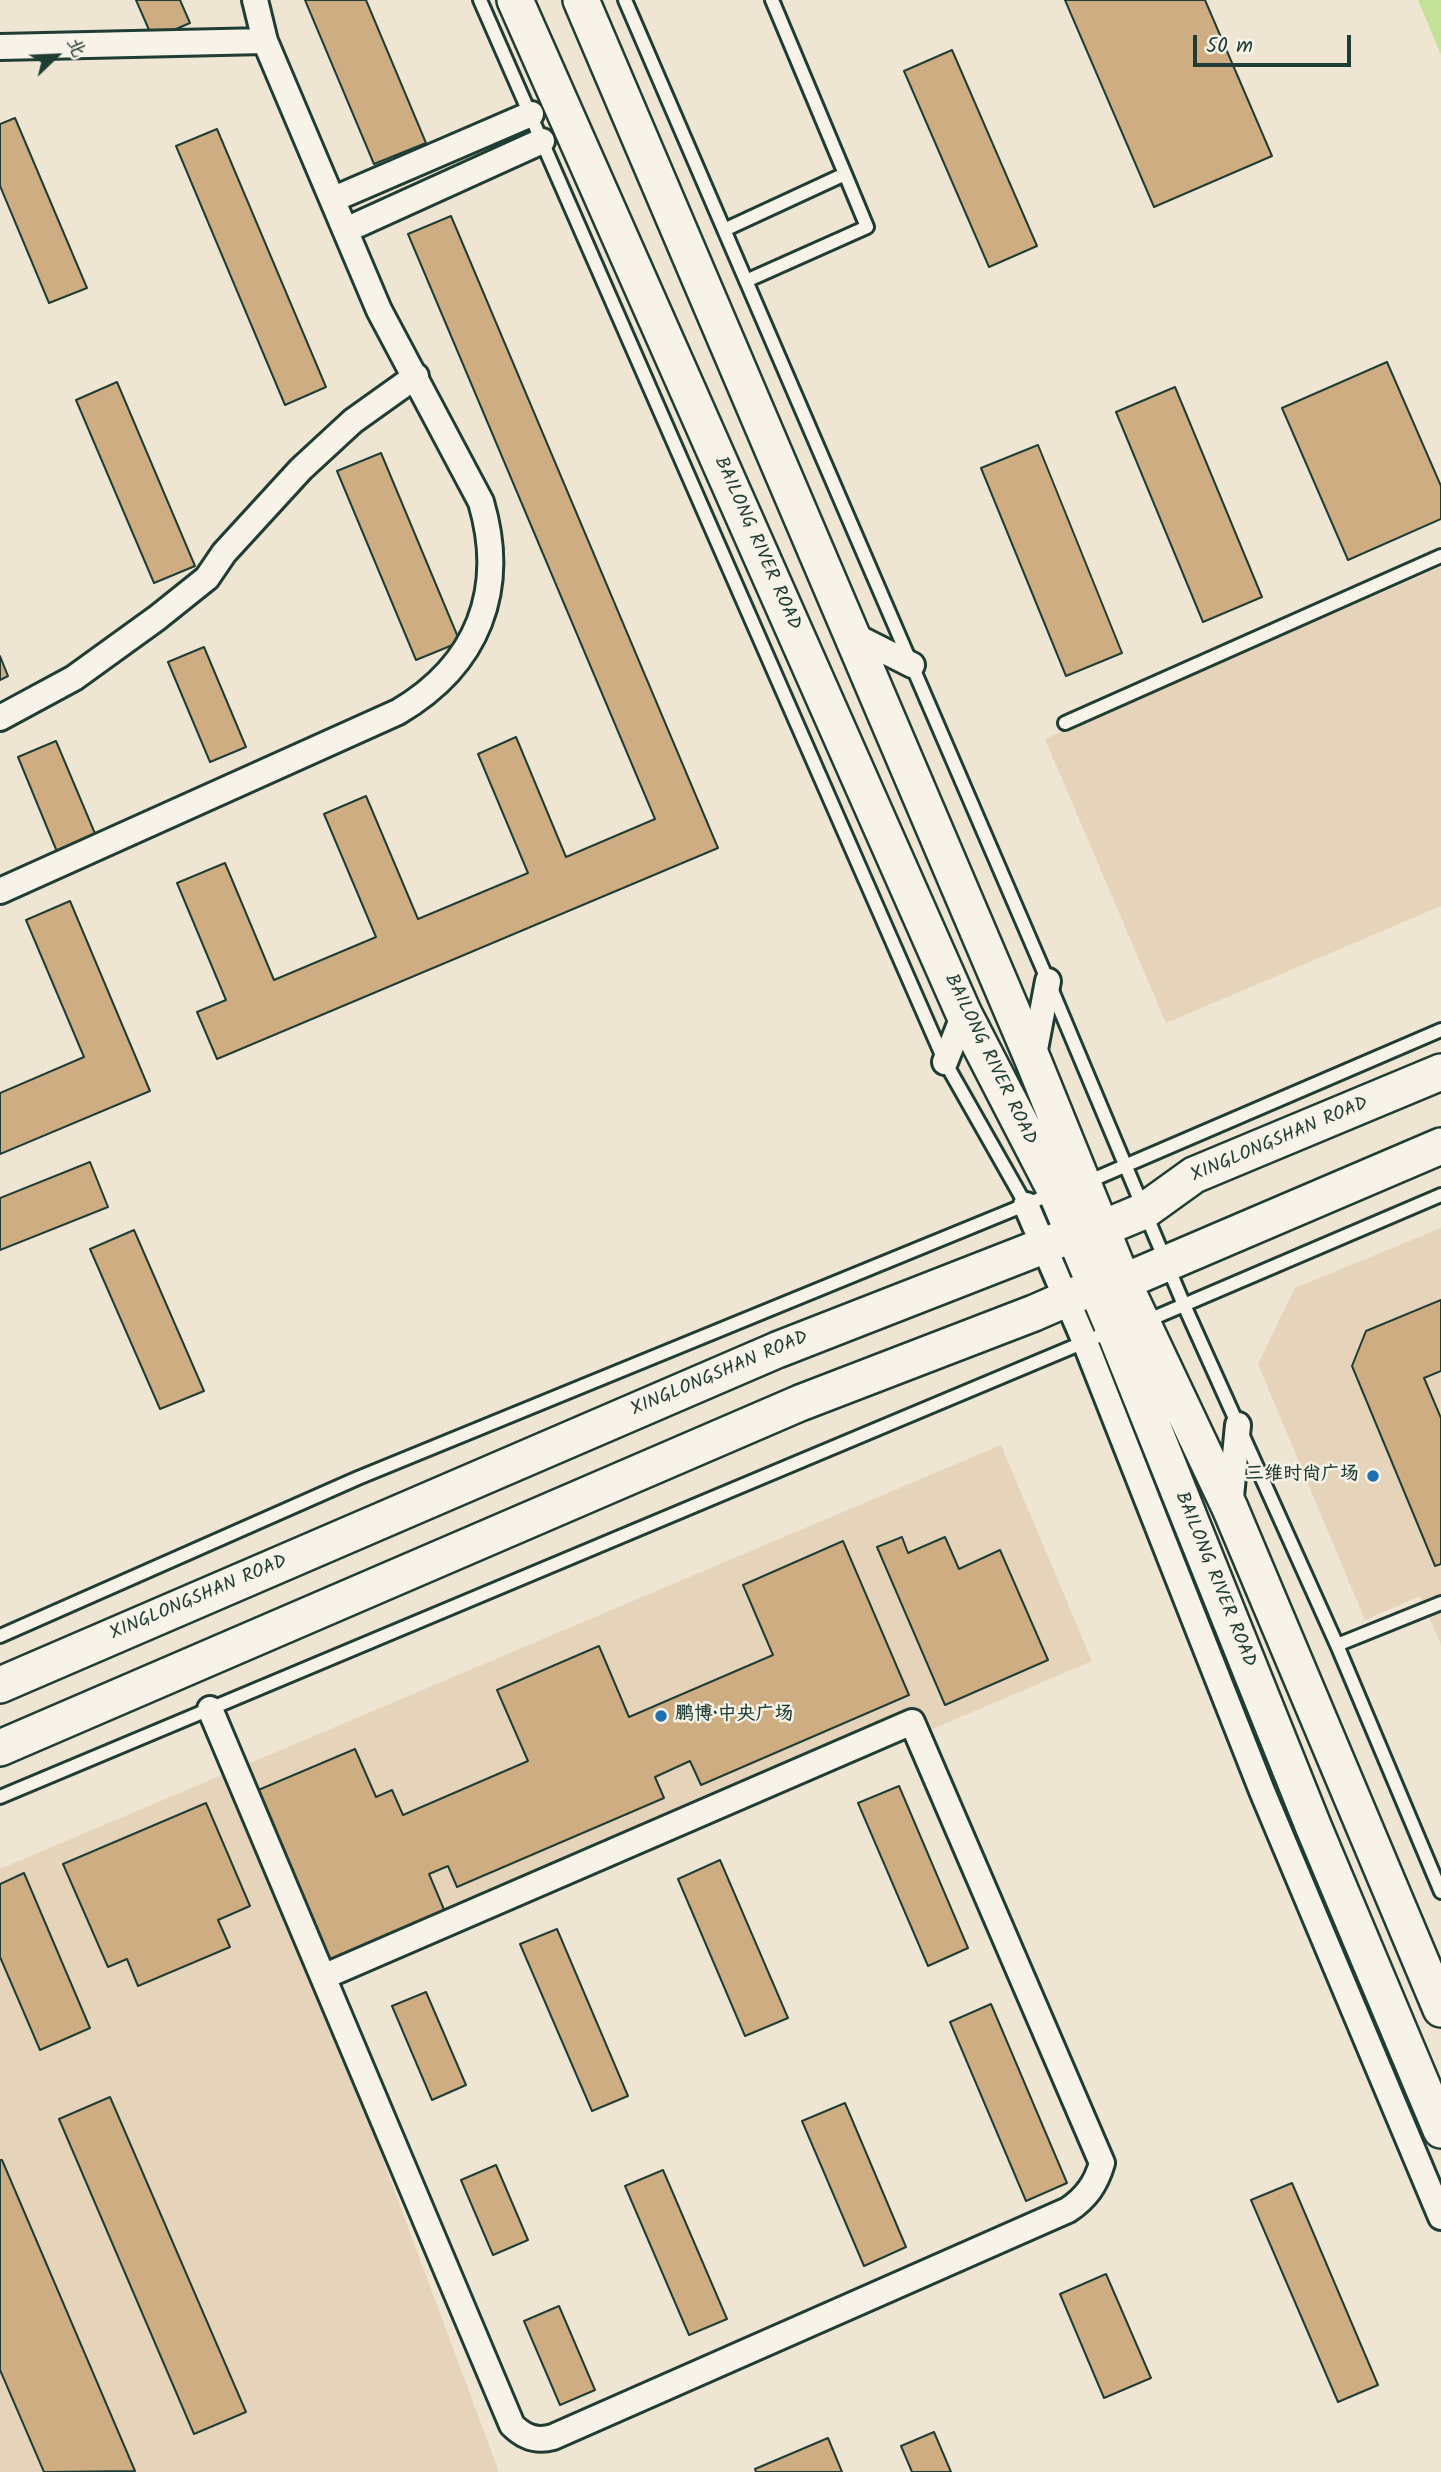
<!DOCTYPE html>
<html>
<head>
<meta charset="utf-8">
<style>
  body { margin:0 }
  #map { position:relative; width:1441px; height:2472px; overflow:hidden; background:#efe5d3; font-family:Kalam,"LXGW WenKai TC",sans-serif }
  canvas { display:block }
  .north { position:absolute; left:21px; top:21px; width:70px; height:70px; -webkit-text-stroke:5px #f7f3e8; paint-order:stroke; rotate:67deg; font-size:19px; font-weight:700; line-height:28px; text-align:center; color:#1f3d34 }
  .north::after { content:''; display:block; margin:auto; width:24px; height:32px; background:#1f3d34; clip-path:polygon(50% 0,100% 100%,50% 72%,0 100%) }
  .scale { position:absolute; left:1193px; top:35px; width:158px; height:32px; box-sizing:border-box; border:4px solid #1f3d34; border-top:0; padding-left:9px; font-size:21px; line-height:24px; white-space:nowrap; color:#1f3d34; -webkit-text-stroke:5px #f7f3e8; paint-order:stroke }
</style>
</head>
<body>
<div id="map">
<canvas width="1441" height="2472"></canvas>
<div class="north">北</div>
<div class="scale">50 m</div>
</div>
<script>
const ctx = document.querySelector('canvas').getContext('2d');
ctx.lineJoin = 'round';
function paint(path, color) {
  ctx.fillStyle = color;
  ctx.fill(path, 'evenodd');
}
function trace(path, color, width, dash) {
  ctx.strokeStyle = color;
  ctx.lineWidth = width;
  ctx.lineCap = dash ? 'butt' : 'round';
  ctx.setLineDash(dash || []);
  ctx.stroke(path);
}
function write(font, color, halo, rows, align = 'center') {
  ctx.font = font + ' Kalam,"LXGW WenKai TC",sans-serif';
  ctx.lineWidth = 5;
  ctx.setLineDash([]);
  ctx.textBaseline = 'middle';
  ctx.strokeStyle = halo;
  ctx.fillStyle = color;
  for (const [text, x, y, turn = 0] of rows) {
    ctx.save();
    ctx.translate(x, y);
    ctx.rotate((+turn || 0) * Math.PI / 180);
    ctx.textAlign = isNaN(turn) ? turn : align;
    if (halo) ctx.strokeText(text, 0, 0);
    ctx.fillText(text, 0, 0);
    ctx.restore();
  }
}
const built = new Path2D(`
  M1441 567V906L1166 1023 1045 739Z
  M1441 1228V1645L1420 1596 1365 1620 1258 1364 1295 1288Z
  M1001 1445 1092 1661 320 1990 499 2472H0V1869Z`);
const green = new Path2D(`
  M1418 0H1441V55Z`);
const building = new Path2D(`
  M136 0H180L190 23 153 39Z
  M305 0H366L426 143 374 164Z
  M1065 0H1205L1272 156 1154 207Z
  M952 50 1037 246 989 267 904 71Z
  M15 118 87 288 49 303 0 186V124Z
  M217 129 326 387 285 405 176 146Z
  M451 216 718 848 217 1059 197 1012 226 1000 177 883 225 863 274 980 376 937 324 814 366 796 418 919 528 873 478 754 516 737 566 857 655 819 408 234Z
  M1387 362 1441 486V519L1348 560 1282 408Z
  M117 382 195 566 154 583 76 400Z
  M1175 387 1262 597 1203 622 1116 412Z
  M1038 445 1122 653 1066 676 981 468Z
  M381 453 460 642 416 660 337 471Z
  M204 647 246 747 210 762 168 662Z
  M0 656 8 676 0 680Z
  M56 741 99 843 60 859 18 757Z
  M70 901 150 1091 0 1154V1093L84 1057 26 920Z
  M90 1162 108 1207 0 1250V1198Z
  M134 1230 204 1391 160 1409 90 1249Z
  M1441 1300V1371L1424 1378 1441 1418V1564L1435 1566 1352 1366 1366 1331Z
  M902 1537 908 1553 945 1537 959 1569 1000 1550 1048 1660 945 1705 877 1547Z
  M843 1541 909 1695 701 1785 690 1761 655 1777 664 1798 457 1887 448 1866 429 1874 445 1912 329 1962 256 1791 355 1749 376 1797 392 1790 403 1815 528 1761 497 1690 599 1646 629 1717 773 1655 743 1585Z
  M899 1786 968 1948 928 1966 858 1803Z
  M206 1803 250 1906 218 1920 230 1947 138 1986 127 1959 108 1967 63 1864Z
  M720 1860 788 2018 745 2036 678 1879Z
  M24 1873 90 2028 40 2050 0 1957V1884Z
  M557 1929 628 2096 592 2111 520 1944Z
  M426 1992 466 2085 432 2100 392 2006Z
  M991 2004 1067 2183 1026 2201 950 2022Z
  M110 2097 246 2412 194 2434 59 2119Z
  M845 2103 906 2247 864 2266 802 2121Z
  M0 2160H2L135 2471 44 2472 0 2370Z
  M496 2165 528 2240 493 2255 461 2180Z
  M663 2170 727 2319 689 2335 625 2186Z
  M1292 2183 1378 2385 1338 2402 1251 2200Z
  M1106 2274 1151 2378 1104 2398 1060 2294Z
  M559 2306 595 2390 560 2405 524 2321Z
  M934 2432 951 2472H912L901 2446Z
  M828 2438 842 2472H756L755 2469Z`);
const lane = new Path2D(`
  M480 0 945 1062 1026 1205
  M625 0 1048 981 1184 1305 1337 1645 1441 1892
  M772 0 845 174
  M724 230 845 174 867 227 746 281
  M1065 723 1441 556
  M1085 1183 1441 1030
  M1144 1322 1441 1195
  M0 1636 358 1478 1054 1193
  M1337 1645 1441 1603
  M0 1797 1113 1330`);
const street = new Path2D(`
  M0 47 265 41
  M334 199 531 114
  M346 230 542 141
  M851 634 912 665
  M0 718 74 678 157 618 207 578 224 553 301 469 353 421 416 376
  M0 891 398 712C478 665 507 590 481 502L379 310 265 41 255 0
  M1033 1060 1048 981
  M945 1062 964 1014
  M1026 1205 1085 1342 1262 1791 1441 2217
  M1230 1507 1238 1425
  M210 1709 512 2425C524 2437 536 2442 553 2437L1068 2210C1086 2198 1096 2184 1102 2163L912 1722 323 1977`);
const secondary = new Path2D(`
  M515 0 964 1014 1056 1192 1114 1330 1314 1828 1441 2130
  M581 0 1033 1060 1123 1282 1230 1508 1441 2009
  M0 1685 777 1350 1074 1234 1101 1229 1144 1211 1194 1175 1441 1072
  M0 1748 800 1403 1034 1313 1096 1286 1123 1282 1441 1146`);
const markers = [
  [1373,1476,7,"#1f6fb2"],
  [661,1716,7,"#1f6fb2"]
];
const streetNames = [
  ["BAILONG RIVER ROAD",756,544,66],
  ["BAILONG RIVER ROAD",989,1060,64],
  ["XINGLONGSHAN ROAD",1280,1141,-23],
  ["XINGLONGSHAN ROAD",720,1375,-23],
  ["BAILONG RIVER ROAD",1214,1580,68],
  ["XINGLONGSHAN ROAD",199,1599,-23]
];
const poiNames = [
  ["三维时尚广场",1359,1476],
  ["鹏博·中央广场",675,1716,"left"]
];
paint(built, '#e5d4ba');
paint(green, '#c4e198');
paint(building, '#cdad81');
trace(building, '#1f3d34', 2);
trace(lane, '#1f3d34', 18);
trace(street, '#1f3d34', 30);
trace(secondary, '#1f3d34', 40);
trace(lane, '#f7f3e8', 12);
trace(street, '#f7f3e8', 24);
trace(secondary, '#f7f3e8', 35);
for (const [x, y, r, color] of markers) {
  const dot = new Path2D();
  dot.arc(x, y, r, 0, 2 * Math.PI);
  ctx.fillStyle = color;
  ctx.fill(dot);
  trace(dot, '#f7f3e8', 2.5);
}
write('19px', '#1f3d34', '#f7f3e8', streetNames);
write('bold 19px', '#1f3d34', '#f7f3e8', poiNames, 'right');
</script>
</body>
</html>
